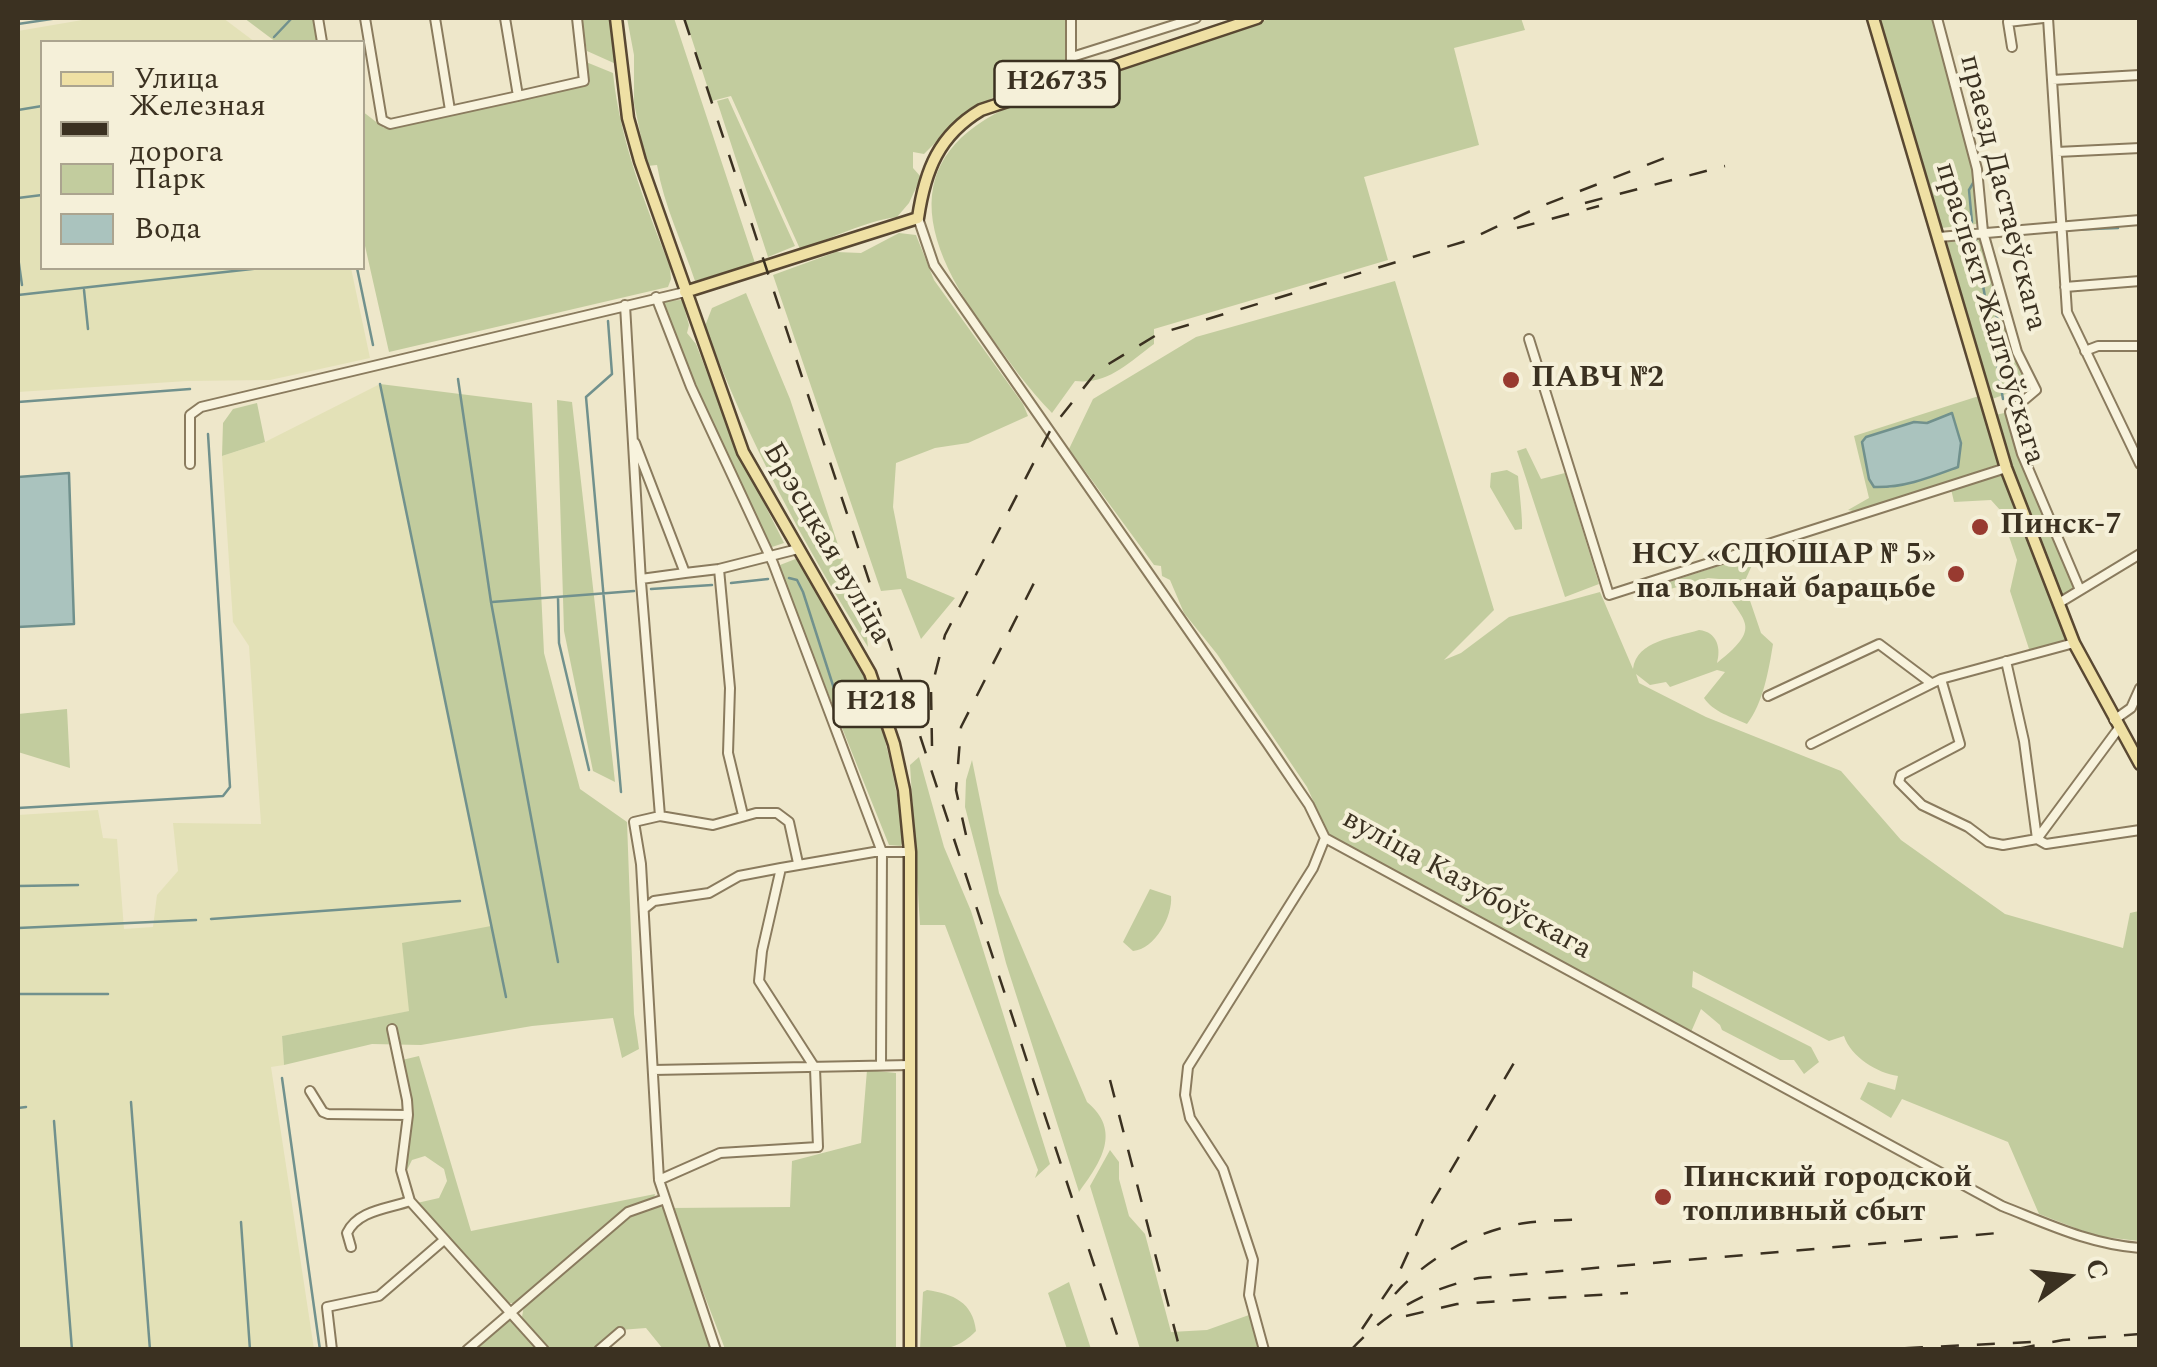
<!DOCTYPE html>
<html>
<head>
<meta charset="utf-8">
<style>
  body { margin:0 }
  #map { position:relative; width:2157px; height:1367px; overflow:hidden; background:#eee7ca; font-family:Spectral,serif }
  canvas { display:block }
  .frame { position:absolute; inset:0; border:20px solid #3b3121; pointer-events:none }
  .legend { position:absolute; left:40px; top:40px; width:325px; height:230px; box-sizing:border-box; background:#f5f0d9; border:2px solid #aba48f; margin:0; padding:12px 18px; list-style:none; font-size:30px; color:#3b3121 }
  .legend li { display:flex; align-items:center; gap:20px; height:50px }
  .legend b { width:50px; border:2px solid #aba48f }
  .north { position:absolute; left:2017px; top:1227px; width:100px; height:100px; -webkit-text-stroke:8px #f5f0d9; paint-order:stroke; rotate:75deg; font-size:28px; font-weight:700; line-height:40px; text-align:center; color:#3b3121 }
  .north::after { content:''; display:block; margin:auto; width:35px; height:45px; background:#3b3121; clip-path:polygon(50% 0,100% 100%,50% 72%,0 100%) }
</style>
</head>
<body>
<div id="map">
<canvas width="2157" height="1367"></canvas>
<div class="frame"></div>
<ul class="legend">
<li><b style="height:12px;background:#efe0a4"></b>Улица</li>
<li><b style="height:12px;background:#3b3121"></b>Железная дорога</li>
<li><b style="height:28px;background:#c2cc9e"></b>Парк</li>
<li><b style="height:28px;background:#aac3be"></b>Вода</li>
</ul>
<div class="north">С</div>
</div>
<script>
const ctx = document.querySelector('canvas').getContext('2d');
ctx.lineJoin = 'round';
function paint(path, color) {
  ctx.fillStyle = color;
  ctx.fill(path, 'evenodd');
}
function trace(path, color, width, dash) {
  ctx.strokeStyle = color;
  ctx.lineWidth = width;
  ctx.lineCap = dash ? 'butt' : 'round';
  ctx.setLineDash(dash || []);
  ctx.stroke(path);
}
function write(font, color, halo, rows, align = 'center') {
  ctx.font = font + ' Spectral,serif';
  ctx.lineWidth = 8;
  ctx.setLineDash([]);
  ctx.textBaseline = 'middle';
  ctx.strokeStyle = halo;
  ctx.fillStyle = color;
  for (const [text, x, y, turn = 0] of rows) {
    ctx.save();
    ctx.translate(x, y);
    ctx.rotate((+turn || 0) * Math.PI / 180);
    ctx.textAlign = isNaN(turn) ? turn : align;
    if (halo) ctx.strokeText(text, 0, 0);
    ctx.fillText(text, 0, 0);
    ctx.restore();
  }
}
const farmland = new Path2D(`
  M94 18H223L255 42H42V268H351L370 358 270 380 187 381 18 392V31Z
  M380 384 491 926 410 1011 282 1036 284 1065 271 1067 314 1349 18 1350V815L98 810 103 838 117 839 124 929 153 927 157 895 178 871 173 823 261 824 249 646 233 622 222 456 265 442Z`);
const green = new Path2D(`
  M244 18H313L317 42H276Z
  M581 18H611L616 64 587 51Z
  M627 18H674L755 263 695 281C682 242 664 206 657 165L647 166 634 103V55Z
  M685 18H1066V76L992 98 961 117 924 154 913 152V168L921 177 909 203 897 217C862 222 834 238 800 249L731 96 712 101Z
  M1272 18H1521L1525 30 1454 48 1479 145 1364 177 1388 260 1154 329V344C1128 363 1108 385 1075 381L1052 413C1028 389 1009 361 989 334 896 210 912 129 1067 86L1074 93 1080 80Z
  M1877 18H1938L1939 42 1976 169 1979 221 1976 224 1941 228 1936 220Z
  M586 62 613 73C620 141 645 203 670 267L671 279 668 287 389 352 363 237 362 111 384 128 590 83Z
  M728 98 795 246 768 257 717 101Z
  M899 233 916 235 934 280 1023 404 1028 416 968 443 935 448 896 463 893 507 907 578 955 598 921 639 901 589 881 591 773 275 836 252 861 253Z
  M1980 235 2034 384 1992 399 1947 242Z
  M1395 281 1494 610 1444 660 1461 653 1509 617 1600 592 1633 669C1637 640 1674 638 1699 630 1718 632 1721 649 1717 663 1768 623 1739 622 1719 579L1708 578 1667 590 1651 601 1637 597 1636 593 1749 556 1753 563 1744 583 1761 633 1773 644C1769 669 1763 704 1747 724 1732 717 1713 712 1704 698L1725 672 1717 670 1670 687 1666 682 1650 685 1636 674 1639 683 1706 717 1841 771 1901 840 2005 914 2123 948 2130 913 2139 911V1241L2096 1236 2039 1214 2008 1142 1902 1099 1891 1118 1860 1099 1868 1082 1895 1090 1898 1076C1877 1073 1851 1057 1844 1036L1829 1041 1693 971 1692 987 1811 1047 1819 1062 1804 1074 1794 1060H1780L1722 1030 1720 1025 1701 1009 1691 1032 1330 838 1307 787 1217 654 1184 613 1170 580 1162 576 1161 566 1154 565 1069 449 1093 399 1196 337Z
  M746 293 790 399 866 630 868 647C804 545 747 439 705 326L712 308Z
  M682 300 689 325 687 333 696 344 734 443 784 543 769 548 711 427 661 301Z
  M380 384 532 403 544 653 580 789 627 822 634 1014 639 1049 622 1058 613 1018 532 1026 421 1045 372 1044 284 1065 282 1036 409 1011 402 943 491 926Z
  M1982 395 2000 464 1858 512 1848 510 1869 498 1854 436ZM1952 413 1958 467 1926 479 1889 488 1867 437 1914 422 1927 423Z
  M557 400 572 402 615 782 593 771 564 631Z
  M257 403 265 442 222 456 223 423 233 409Z
  M2009 412 2076 589 2062 599 2013 475 1995 415Z
  M1526 448 1541 479 1565 473 1599 584 1565 597 1517 451Z
  M1507 470 1518 476C1519 487 1523 522 1522 529L1515 530 1490 487 1491 473Z
  M2003 473 2018 520 2026 531 2069 640 2066 643 2030 652 2010 591 2017 560 2000 510 1991 500 1954 502 1951 489Z
  M798 558C820 598 848 638 865 680 886 732 896 784 904 838L901 846 889 845 786 588 780 565Z
  M67 709 70 768 18 752V714Z
  M919 757 944 847 971 911 1050 1164 1035 1178 1038 1170 945 925H920L910 765Z
  M972 760 999 893 1087 1102C1122 1131 1101 1162 1079 1192L1006 963 965 807 966 780Z
  M1150 889 1171 896C1173 916 1155 949 1133 951L1123 942Z
  M419 1056 471 1231 655 1194 654 1198 621 1213 518 1303H509L417 1203 439 1198 447 1181 444 1169 425 1156 412 1160 407 1170 405 1158 412 1117 402 1060Z
  M867 1070 896 1073V1349H725L671 1208 790 1207 792 1161 861 1143Z
  M1110 1150 1119 1162V1179L1129 1216 1145 1234 1171 1332 1207 1330 1249 1315 1261 1349H1140L1090 1186Z
  M657 1205 663 1208 710 1349H663L646 1328 620 1330 595 1349H549L522 1317 524 1305 624 1220Z
  M1069 1282 1091 1349H1067L1048 1293Z
  M927 1290C953 1294 973 1302 976 1331 958 1349 945 1350 920 1349L923 1292Z
  M507 1320 515 1321 540 1350H471Z`);
const water = new Path2D(`
  M1952 413 1961 443 1958 467C1931 477 1904 488 1874 487L1869 479 1862 442 1866 437 1914 422 1927 423Z
  M69 473 74 624 18 627V477Z`);
const stream = new Path2D(`
  M18 24 58 18
  M274 37 292 18
  M18 110 42 106
  M1957 110 1962 127
  M18 198 42 195
  M1972 222 1969 190 1976 178
  M2068 230 2118 228
  M2029 233 2057 231
  M1979 238 1975 240 2003 399
  M18 257 22 285
  M357 268 373 345
  M84 290 88 329
  M18 295 261 268
  M1986 300C2007 323 2006 359 2010 388
  M608 321 612 374 586 397 621 792
  M458 379 491 602 558 962
  M380 384 506 997
  M18 402 190 389
  M789 578 797 580 803 592 838 701
  M731 583 768 579
  M651 589 712 585
  M558 597 559 643 589 770
  M492 602 634 591
  M18 808 223 796 230 787 208 434
  M18 886 78 885
  M211 919 460 901
  M18 928 196 920
  M18 994H108
  M282 1078 320 1350
  M131 1102 150 1350
  M18 1108 26 1107
  M54 1121 72 1350
  M241 1222 250 1350`);
const minor = new Path2D(`
  M318 18 322 42
  M365 18 382 120 390 124 518 96
  M435 18 450 110
  M505 18 518 96 584 81 577 18
  M1071 18V79
  M1937 18 1977 169 1983 232 2017 352 2036 390 2010 412 2022 454 2080 590
  M2048 18 2067 312 2140 464
  M2008 22 2043 18
  M2008 22 2012 47
  M1072 57 1196 18
  M2052 80 2140 75
  M2057 152 2140 148
  M918 218 934 265 1267 743 1309 805 1325 838 2002 1206C2048 1224 2089 1244 2140 1248
  M1939 237 2140 220
  M2065 287 2140 281
  M656 297 691 387 773 563 882 852 881 1065
  M625 305 641 582 660 816 634 822 641 864 659 1180 716 1350
  M1529 339 1609 595 2006 468
  M2085 351 2098 346H2140
  M635 443 685 573 719 569 798 549
  M190 464V415L201 407 685 292
  M719 569 730 688 728 753 743 815
  M641 579 685 573
  M2059 603 2140 554
  M2006 661 2024 741 2037 839
  M1941 679 1960 744 1901 775 1899 782 1922 805 1968 827 1988 842 2003 845 2037 839
  M1768 696 1879 644 1931 683
  M2114 720 2131 708 2140 688
  M1811 744 1941 679 2074 643
  M660 816 713 825 756 813H777L789 822 798 863
  M2037 839 2119 728
  M2037 839 2046 844 2140 830
  M644 909 654 901 709 893 739 876 781 868
  M392 1029 407 1100 408 1115 401 1170 410 1201 544 1350
  M653 1070 910 1065
  M310 1091 323 1112 328 1114 408 1115
  M659 1180 720 1153 818 1147 815 1068 759 981 762 951 781 868 874 852H910
  M351 1247 347 1233C358 1210 388 1209 410 1201
  M332 1350 327 1307 379 1296 444 1240
  M467 1350 628 1212 665 1199
  M599 1350 620 1332
  M1264 1350 1249 1295 1253 1260 1223 1169 1190 1118 1185 1095 1188 1067 1313 868 1325 838`);
const major = new Path2D(`
  M616 18 628 118 640 161 743 452 870 673 894 744 904 790 910 852V1350
  M1873 18 2006 468 2074 643 2140 764
  M685 292 918 218C925 170 939 135 981 110L1257 18`);
const rail = new Path2D(`
  M684 18 1122 1350
  M1585 203 1725 166
  M1517 228 1599 206
  M932 746 931 690 945 635 1051 429 1097 371 1158 334 1466 241 1539 207 1680 152
  M966 835 956 790 961 727 1036 579
  M1110 1080 1180 1350
  M1395 1294C1427 1258 1477 1230 1525 1223 1546 1220 1568 1220 1589 1219
  M1406 1316 1457 1304 1628 1293
  M1362 1329 1397 1277 1427 1211 1521 1051
  M2017 1349 2063 1340 2140 1334
  M1351 1350C1386 1312 1429 1288 1479 1278L1998 1233
  M1869 1350 2032 1342`);
const markers = [
  [1511,380,10,"#983a30"],
  [1980,527,10,"#983a30"],
  [1956,574,10,"#983a30"],
  [1663,1197,10,"#983a30"]
];
const shields = [
  [1057,84,125],
  [881,704,95]
];
const shieldNames = [
  ["Н26735",1057,84],
  ["Н218",881,704]
];
const streetNames = [
  ["праезд Дастаеўскага",2001,193,76],
  ["праспект Жалтоўскага",1988,314,73],
  ["Брэсцкая вуліца",825,544,60],
  ["вуліца Казубоўскага",1466,886,29]
];
const poiNames = [
  ["ПАВЧ №2",1531,380],
  ["Пинск-7",2000,527],
  ["НСУ «СДЮШАР № 5»",1936,557,"right"],
  ["па вольнай барацьбе",1936,591,"right"],
  ["Пинский городской",1683,1180],
  ["топливный сбыт",1683,1214]
];
paint(farmland, '#e3e1b7');
paint(green, '#c2cc9e');
paint(water, '#aac3be');
trace(water, '#71918d', 2.5);
trace(stream, '#71918d', 2.5);
trace(minor, '#8a7b5e', 12);
trace(major, '#594832', 15);
trace(minor, '#f8f3dd', 8);
trace(major, '#efe0a4', 10);
trace(rail, '#3b3121', 2.5, [18, 18]);
for (const [x, y, r, color] of markers) {
  const dot = new Path2D();
  dot.arc(x, y, r, 0, 2 * Math.PI);
  ctx.fillStyle = color;
  ctx.fill(dot);
  trace(dot, '#f5f0d9', 4);
}
for (const [x, y, w] of shields) {
  const box = new Path2D();
  box.roundRect(x - w / 2, y - 23, w, 46, 8);
  ctx.fillStyle = '#f5f0d9';
  ctx.fill(box);
  trace(box, '#3b3121', 2.5);
}
write('bold 28px', '#3b3121', null, shieldNames);
write('30px', '#3b3121', '#f5f0d9', streetNames);
write('bold 30px', '#3b3121', '#f5f0d9', poiNames, 'left');
</script>
</body>
</html>
